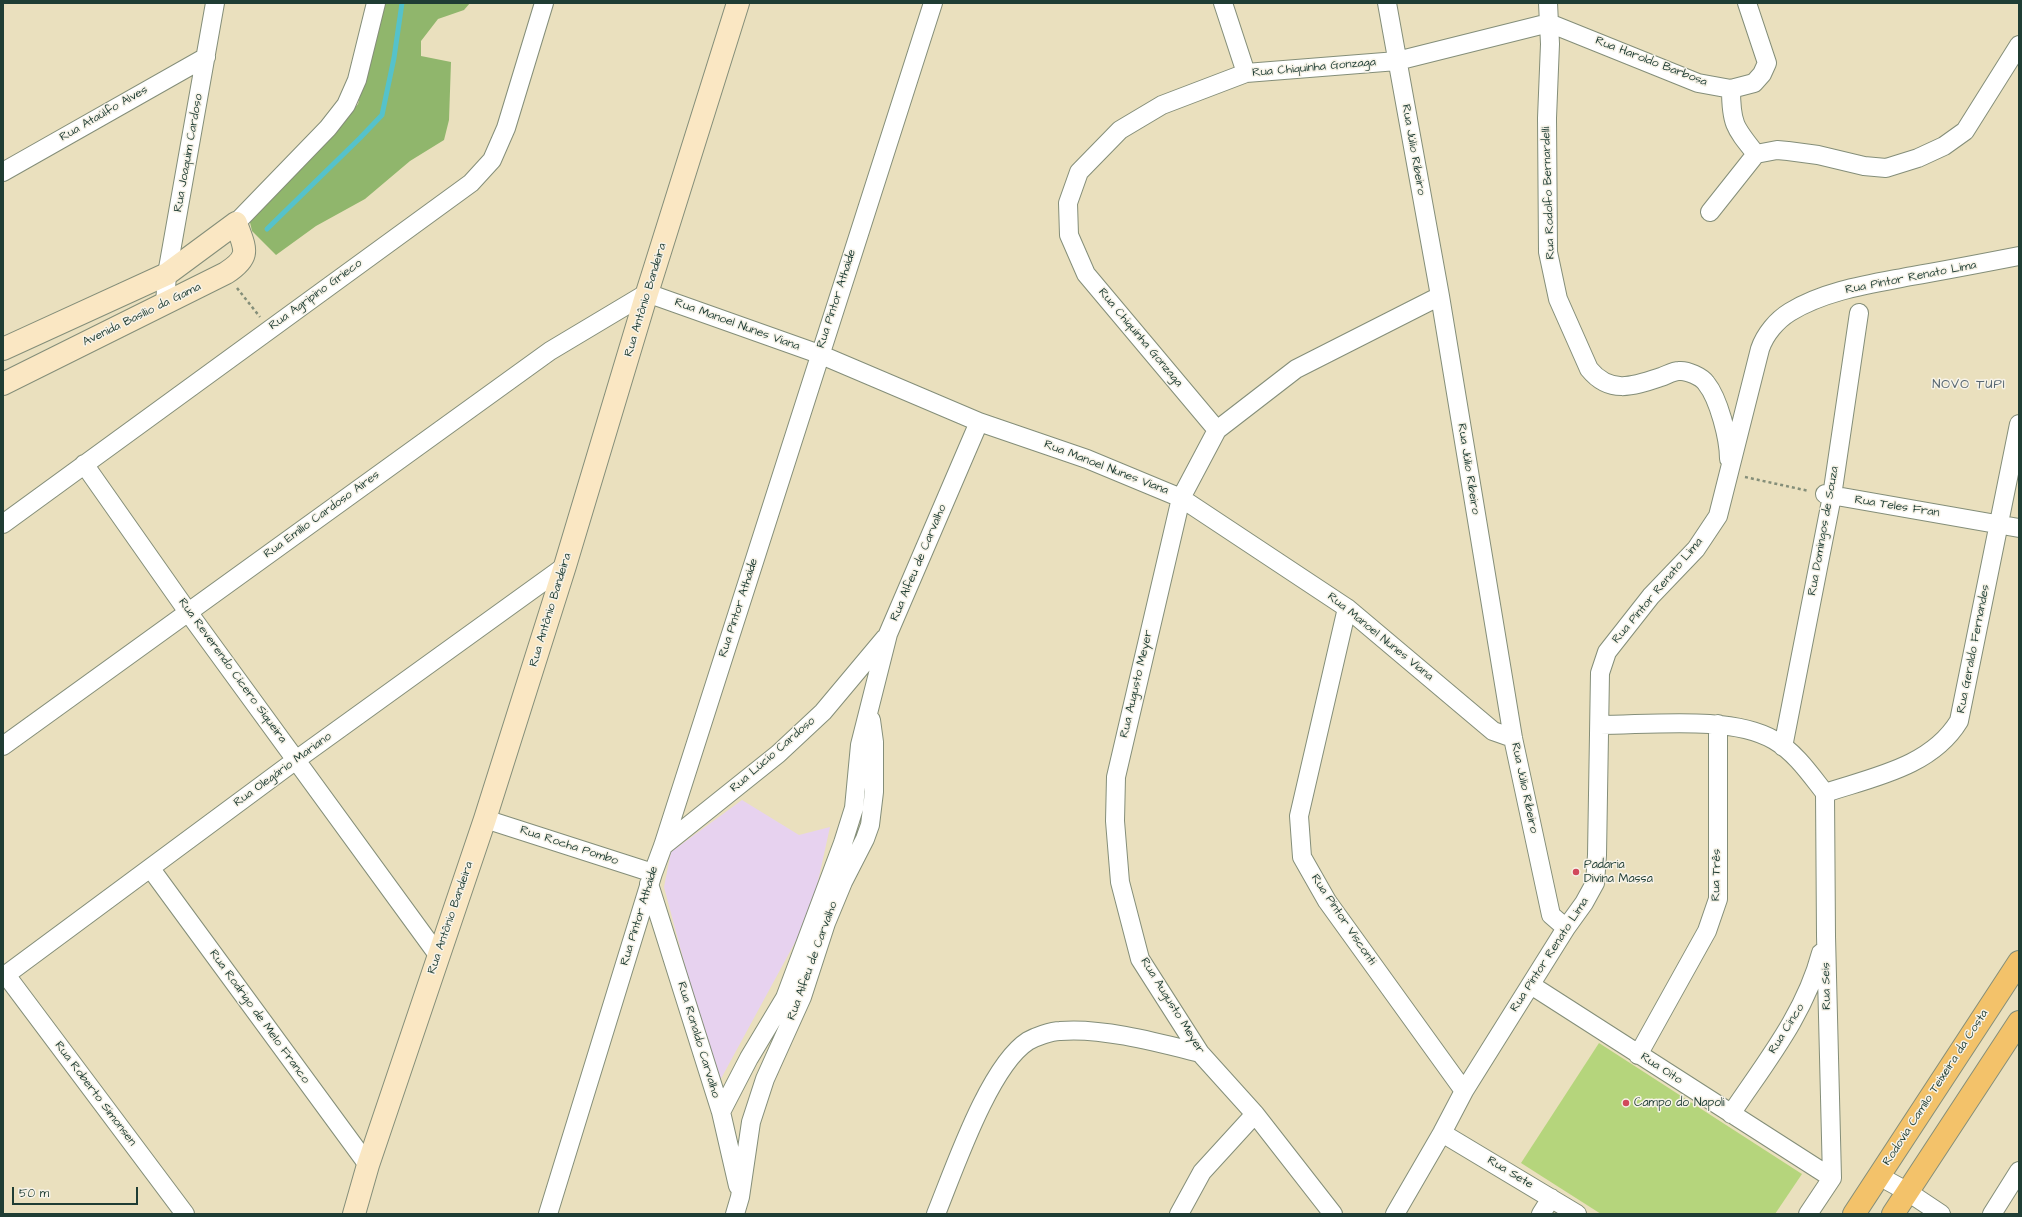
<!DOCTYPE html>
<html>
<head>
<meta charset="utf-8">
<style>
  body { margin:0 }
  #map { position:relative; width:2022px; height:1217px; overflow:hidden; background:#eae0be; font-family:"Architects Daughter",sans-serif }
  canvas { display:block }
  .frame { position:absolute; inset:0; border:4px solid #1f3d34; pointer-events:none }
  .scale { position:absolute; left:12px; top:1187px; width:126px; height:18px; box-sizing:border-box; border:2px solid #1f3d34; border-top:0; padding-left:5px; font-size:12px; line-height:14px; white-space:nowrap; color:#1f3d34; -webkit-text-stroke:3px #f7f3e8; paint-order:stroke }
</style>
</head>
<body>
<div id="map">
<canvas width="2022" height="1217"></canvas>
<div class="frame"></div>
<div class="scale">50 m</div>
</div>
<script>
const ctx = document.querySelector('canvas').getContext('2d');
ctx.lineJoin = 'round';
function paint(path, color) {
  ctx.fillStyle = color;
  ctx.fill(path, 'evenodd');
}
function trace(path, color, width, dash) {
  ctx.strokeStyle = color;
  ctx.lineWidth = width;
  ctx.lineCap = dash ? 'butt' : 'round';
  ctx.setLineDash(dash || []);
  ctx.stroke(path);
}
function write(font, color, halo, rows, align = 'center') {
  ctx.font = font + ' "Architects Daughter",sans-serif';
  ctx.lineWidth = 3;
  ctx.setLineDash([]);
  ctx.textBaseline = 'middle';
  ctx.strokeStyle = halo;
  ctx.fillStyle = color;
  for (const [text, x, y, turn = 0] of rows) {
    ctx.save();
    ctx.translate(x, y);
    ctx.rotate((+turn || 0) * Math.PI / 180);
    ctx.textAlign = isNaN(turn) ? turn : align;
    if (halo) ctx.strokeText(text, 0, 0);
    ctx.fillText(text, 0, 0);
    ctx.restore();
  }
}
const built = new Path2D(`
  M742 800 799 835 830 827 811 913 717 1086 664 887 671 852Z`);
const green = new Path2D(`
  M1599 1043 1802 1174 1775 1214H1601L1521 1163Z`);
const forest = new Path2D(`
  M383 3H470L464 10 438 19 421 41V56L451 62 449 120 444 140 410 161 365 199 316 226 276 255 252 231 248 214 338 127 358 104Z`);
const stream = new Path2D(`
  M267 229 360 138 382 115 394 58 402 3`);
const path = new Path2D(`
  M237 288 260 317
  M1745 477 1809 491`);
const street = new Path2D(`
  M1223 3 1246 73
  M1387 3 1440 296 1513 738 1551 915 1566 928
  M1548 3 1550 44 1547 118 1548 252 1558 299 1589 369C1610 395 1634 386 1661 377 1667 375 1673 371 1679 371 1687 370 1702 377 1706 383 1719 399 1729 439 1729 459
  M1731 89C1731 124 1735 128 1756 154
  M3 172 206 57
  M1710 212 1756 154 1777 150 1788 151 1818 155 1864 166 1886 168 1918 158 1944 146 1965 131 2019 45
  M236 223 328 128 346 105 357 80 376 3
  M165 304 167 274 215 3
  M1217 430 1086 274 1069 235 1068 203 1079 172 1120 130 1162 105 1246 73 1397 61 1549 23 1698 83 1731 89 1754 83 1762 74 1767 63 1747 3
  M84 464 188 612 438 955
  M1825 494 2019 528
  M3 524 471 183 492 160 506 128 544 3
  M1347 608 1299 816 1302 857 1327 901 1464 1091
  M1600 725C1650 725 1731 715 1774 740 1796 753 1810 774 1825 793
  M3 746 550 351 647 293 819 354 979 422 1087 459 1181 498 1347 608 1493 731 1513 738
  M1783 747 1832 496 1859 313
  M1825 793C1873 777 1931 767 1959 721L2019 424
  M1825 793 1826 936 1832 1178
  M485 819 653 873
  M663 846 778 754 823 712 885 638
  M151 869 368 1165
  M649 884 721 1112 738 1186
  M6 975 185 1214
  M3 977 296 760 565 566
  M1531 985 1832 1178
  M1638 1055 1707 931 1718 899V724
  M721 1112 749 1058 785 998 843 843 854 808 860 745 888 634 979 422
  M1731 1114C1765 1063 1805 1014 1821 953
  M1442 1133 1577 1214
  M1879 1176 1908 1192 1941 1214
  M548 1214 653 873 663 846 933 3
  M735 1214 740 1197 751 1122 765 1079 802 997 826 923 843 882 865 839 870 825 874 792V742L871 720
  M936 1214C954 1170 989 1066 1028 1041 1035 1037 1051 1031 1060 1031 1101 1027 1160 1043 1200 1053
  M1179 1214 1202 1172 1255 1114
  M1333 1214 1255 1114 1200 1053 1140 959 1120 882 1115 821 1116 777 1181 498 1217 430 1296 369 1440 296
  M1395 1214 1442 1133 1464 1091 1566 928 1584 903 1595 883 1597 855 1600 673 1607 652 1651 596 1696 549 1718 516 1760 349C1765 334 1777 320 1790 312 1826 290 1871 284 1912 276 1947 270 1983 263 2019 256
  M1541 1214 1551 1198
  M1808 1214 1832 1178
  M1992 1214 2019 1171`);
const secondary = new Path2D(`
  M3 349 167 274 236 223C245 249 252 256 226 273L3 384
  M354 1214 368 1165 485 819 565 566 647 293 738 3`);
const highway = new Path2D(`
  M1854 1214 2019 962
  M1893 1214 2019 1022`);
const markers = [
  [1576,872,4,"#d1495b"],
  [1626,1103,4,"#d1495b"]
];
const streetNames = [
  ["Rua Haroldo Barbosa",1651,62,21],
  ["Rua Chiquinha Gonzaga",1314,68,-5],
  ["Rua Ataúlfo Alves",104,114,-30],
  ["Rua Júlio Ribeiro",1413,150,80],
  ["Rua Joaquim Cardoso",189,153,-80],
  ["Rua Rodolfo Bernardelli",1549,193,-92],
  ["Rua Pintor Renato Lima",1911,278,-11],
  ["Rua Agripino Grieco",316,295,-36],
  ["Rua Pintor Athaide",837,299,-72],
  ["Rua Antônio Bandeira",646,300,-73],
  ["Avenida Basílio da Gama",142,315,-26],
  ["Rua Manoel Nunes Viana",737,325,20],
  ["Rua Chiquinha Gonzaga",1140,338,50],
  ["Rua Manoel Nunes Viana",1106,468,21],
  ["Rua Júlio Ribeiro",1468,469,81],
  ["Rua Teles Fran",1897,507,9],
  ["Rua Emílio Cardoso Aires",322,515,-36],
  ["Rua Domingos de Souza",1824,531,-80],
  ["Rua Alfeu de Carvalho",919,563,-67],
  ["Rua Pintor Renato Lima",1658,591,-50],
  ["Rua Pintor Athaide",739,608,-72],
  ["Rua Antônio Bandeira",551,610,-73],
  ["Rua Manoel Nunes Viana",1380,637,39],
  ["Rua Geraldo Fernandes",1974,649,-79],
  ["Rua Reverendo Cícero Siqueira",232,671,54],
  ["Rua Augusto Meyer",1137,684,-77],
  ["Rua Lúcio Cardoso",773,755,-41],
  ["Rua Olegário Mariano",283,770,-36],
  ["Rua Júlio Ribeiro",1524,788,78],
  ["Rua Rocha Pombo",569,846,18],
  ["Rua Três",1717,875,-89],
  ["Rua Pintor Athaide",640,916,-73],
  ["Rua Antônio Bandeira",451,918,-71],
  ["Rua Pintor Visconti",1343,920,56],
  ["Rua Pintor Renato Lima",1550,955,-57],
  ["Rua Alfeu de Carvalho",813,961,-70],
  ["Rua Seis",1827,986,-91],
  ["Rua Augusto Meyer",1172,1006,58],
  ["Rua Rodrigo de Melo Franco",259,1017,54],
  ["Rua Cinco",1787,1029,-58],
  ["Rua Ronaldo Carvalho",698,1040,73],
  ["Rua Oito",1661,1069,33],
  ["Rodovia Camilo Teixeira da Costa",1936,1088,-57],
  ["Rua Roberto Simonsen",95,1094,53],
  ["Rua Sete",1510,1173,31]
];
const poiNames = [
  ["Padaria",1584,865],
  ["Divina Massa",1584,879],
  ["Campo do Napoli",1634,1103]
];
const neighbourhoodNames = [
  ["NOVO TUPI",1969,385]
];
paint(built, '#e7d2ef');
paint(green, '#b5d57c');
paint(forest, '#90b66c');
trace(stream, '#55c2cb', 5);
trace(street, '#848e79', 20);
trace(secondary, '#848e79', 24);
trace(highway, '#848e79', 24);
trace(path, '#848e79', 2.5, [3, 3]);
trace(street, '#fff', 18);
trace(secondary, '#fae7c3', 22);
trace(highway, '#f3c26a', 22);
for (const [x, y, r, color] of markers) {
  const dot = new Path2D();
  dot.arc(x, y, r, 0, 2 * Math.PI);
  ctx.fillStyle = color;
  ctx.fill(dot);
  trace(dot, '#f7f3e8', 1.5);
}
write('12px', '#1f3d34', '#f7f3e8', streetNames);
write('12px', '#1f3d34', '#f7f3e8', poiNames, 'left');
ctx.letterSpacing = '1px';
write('13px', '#576670', '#f7f3e8', neighbourhoodNames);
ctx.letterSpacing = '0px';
</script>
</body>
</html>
